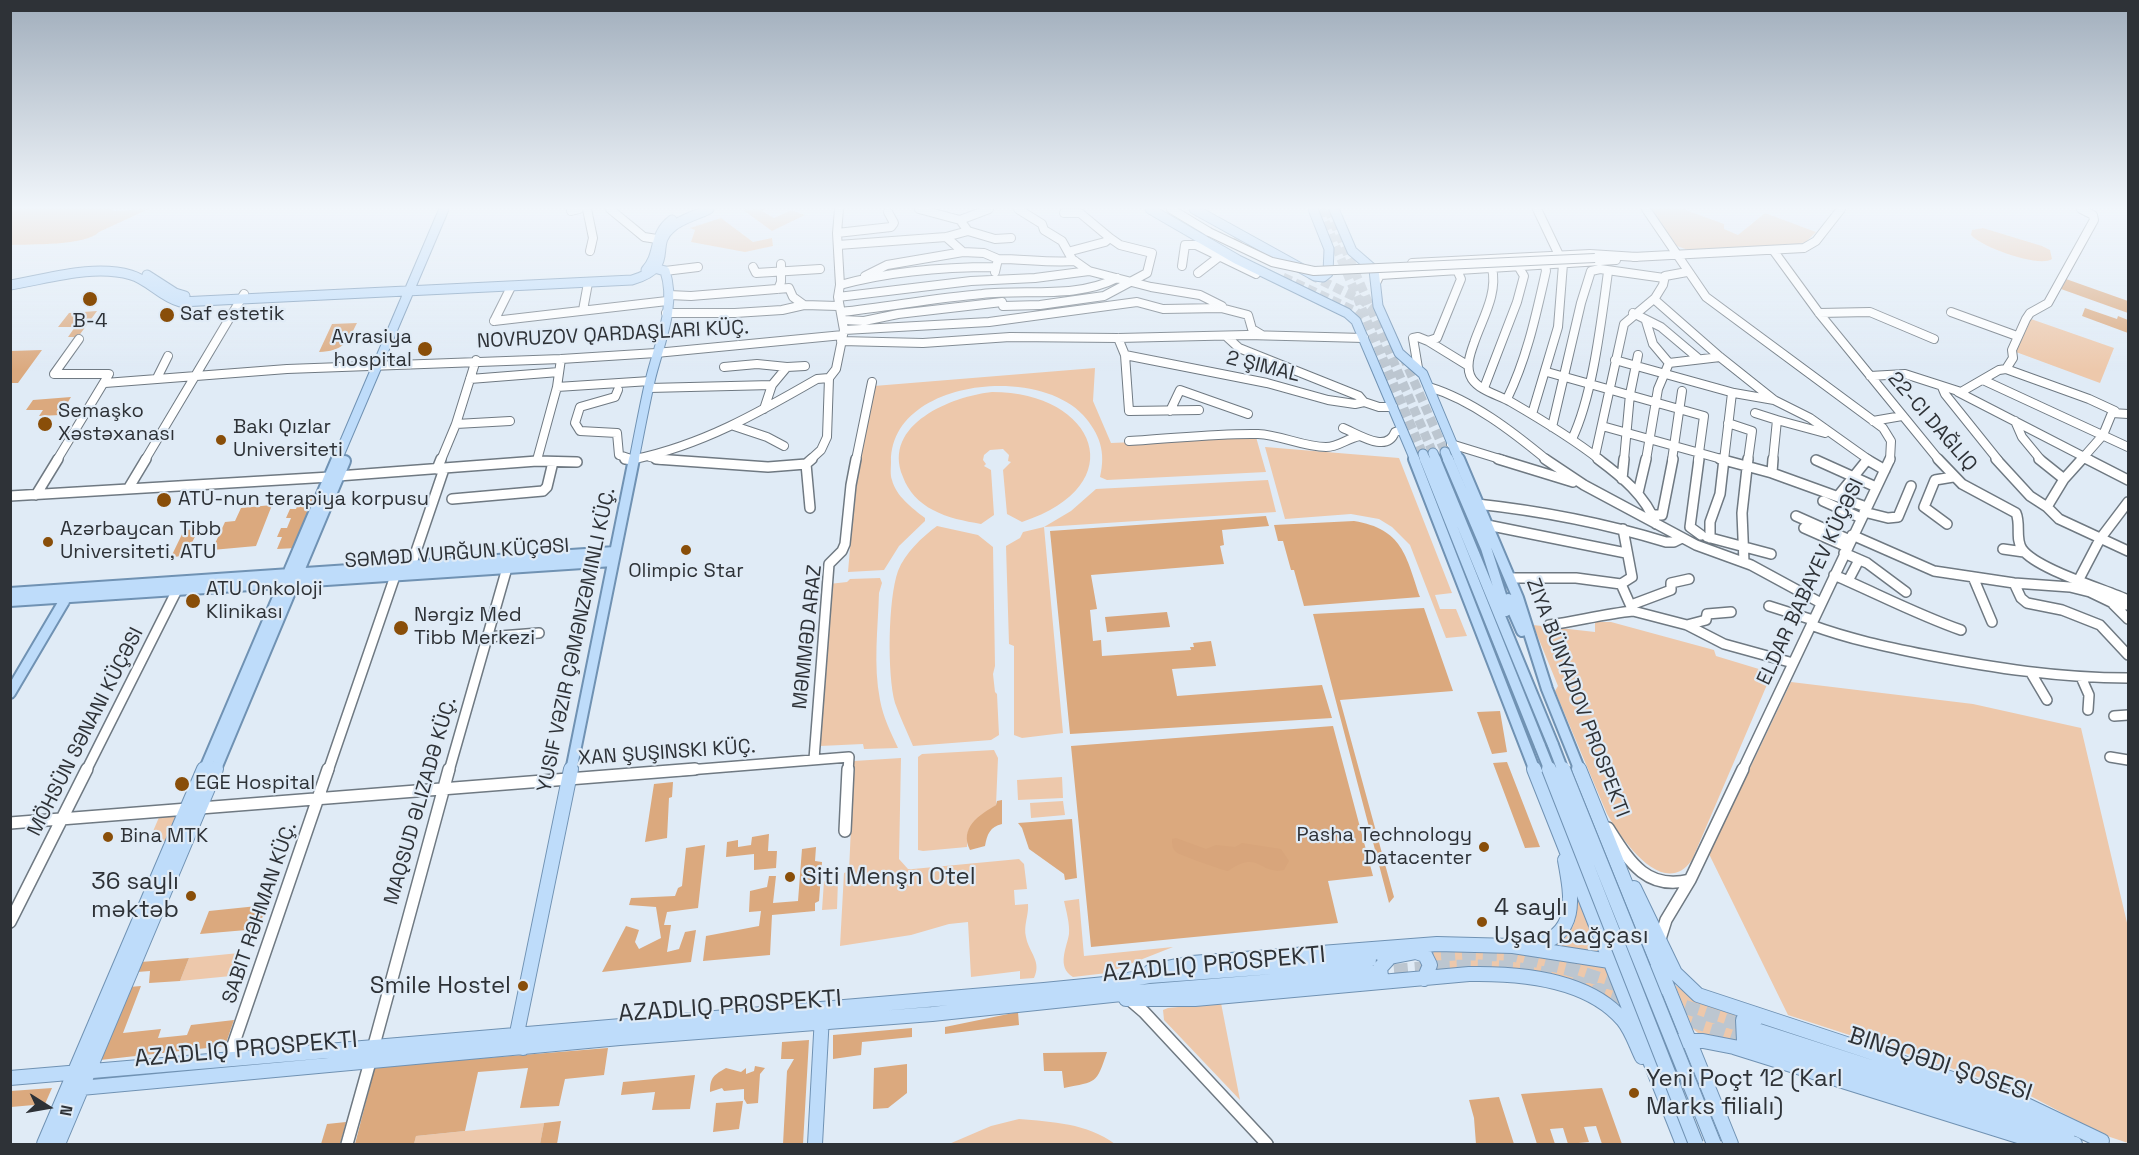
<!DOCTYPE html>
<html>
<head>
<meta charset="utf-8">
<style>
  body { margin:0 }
  #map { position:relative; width:2139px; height:1155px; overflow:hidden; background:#e0ebf6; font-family:"Space Grotesk",sans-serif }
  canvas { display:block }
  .frame { position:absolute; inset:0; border:12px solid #2e3237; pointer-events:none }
  .north { position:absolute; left:18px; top:1077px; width:60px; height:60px; -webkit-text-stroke:4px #e0ebf6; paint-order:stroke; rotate:101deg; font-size:16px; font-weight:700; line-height:24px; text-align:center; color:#2e3237 }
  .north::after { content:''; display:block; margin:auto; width:21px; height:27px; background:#2e3237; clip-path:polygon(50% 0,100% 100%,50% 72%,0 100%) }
</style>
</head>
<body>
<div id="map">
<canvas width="2139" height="1155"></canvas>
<div class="frame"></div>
<div class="north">N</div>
</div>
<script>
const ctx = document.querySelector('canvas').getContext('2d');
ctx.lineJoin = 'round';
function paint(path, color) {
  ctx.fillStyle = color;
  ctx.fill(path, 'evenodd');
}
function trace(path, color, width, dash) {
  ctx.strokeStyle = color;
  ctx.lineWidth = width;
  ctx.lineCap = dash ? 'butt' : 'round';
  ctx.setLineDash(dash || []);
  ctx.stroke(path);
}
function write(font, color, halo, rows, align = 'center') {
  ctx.font = font + ' "Space Grotesk",sans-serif';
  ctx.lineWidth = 4.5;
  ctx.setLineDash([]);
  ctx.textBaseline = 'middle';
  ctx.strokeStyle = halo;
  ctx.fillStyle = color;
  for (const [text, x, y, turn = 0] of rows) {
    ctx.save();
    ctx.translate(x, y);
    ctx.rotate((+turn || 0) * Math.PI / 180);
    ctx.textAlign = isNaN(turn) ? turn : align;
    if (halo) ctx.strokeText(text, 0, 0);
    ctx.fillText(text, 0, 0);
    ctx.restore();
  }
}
const green = new Path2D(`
  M11 209H112L113 211 149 209 99 232C86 246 30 244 11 245Z
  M765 209 762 211 774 218 791 210 805 215 772 231 743 210Z
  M1650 209H1683L1724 224V229L1738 235 1765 213 1816 232 1806 242 1795 245 1688 250 1677 246Z
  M721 218 753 242 772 238 773 246 745 252 691 242 695 230 690 228Z
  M1983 228 2042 246 2050 250 2052 259C2039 268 1981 247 1971 235L1972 230Z
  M2031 319 2114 348 2100 383 2016 352Z
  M1095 368 1093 401 1111 443 1256 437 1266 472 1107 480 1100 477C1106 452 1100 434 1083 415 1035 364 890 381 891 462 891 467 890 475 892 480 896 496 912 508 925 518V521L899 546 884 570 848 572 855 489 874 386Z
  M992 392C1096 392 1135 485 1022 522L1007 514 1003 470 1011 462 1008 461 1009 455 1003 449 990 450 984 455 983 460 986 464 984 466 991 470 994 515 981 524C964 521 948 518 933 510 919 503 908 491 903 477 881 424 953 396 992 392Z
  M1265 447 1399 458 1452 593 1435 595 1440 609H1456L1467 636 1446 638 1410 545 1392 527 1379 519 1351 514 1285 519Z
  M1268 480 1276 512 1044 527 1063 733 1022 738 1014 735V646L1009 644 1006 546 1020 538 1023 532 1044 527 1071 511 1096 489Z
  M937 526 978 535 993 547 995 666 993 674 995 692 997 694 999 735 991 740 913 746C907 732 900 717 895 703 887 674 888 599 898 571 905 553 922 537 937 526Z
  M880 578 882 583 879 593C878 628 873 665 880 700 883 717 891 733 898 748L864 749 863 744 820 746 829 584 847 582 850 579Z
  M1595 622H1611L1714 650 1716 656 1772 673 1692 860C1663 901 1621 838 1607 814L1555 691 1558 686 1533 625 1595 632Z
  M1791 682 1973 704 2081 728 2128 927V1143L2104 1135 2021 1091 1788 1015 1709 854Z
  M994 750 998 758 996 805 968 831 967 847 923 851 918 850V757L922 754Z
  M901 758 899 859 908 869H913L1019 859 1024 864 1027 889 1014 890 1015 905 1028 904C1029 915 1023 926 1026 937 1029 953 1042 961 1034 978L1020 979V971L971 977 968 922 949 924 911 935 840 946 844 873 849 871 854 761Z
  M1062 777 1063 798 1018 800 1017 780Z
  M1063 801 1065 815 1031 818 1030 803Z
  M178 814 167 841 148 843 160 815Z
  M838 880 837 909 822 910 824 881Z
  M1578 893 1601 954 1550 948C1577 931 1576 924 1578 893Z
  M1079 899 1084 956 1173 947 1107 973 1073 977C1056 967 1067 947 1069 934 1070 924 1066 910 1064 901Z
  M1470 947 1606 965 1622 1003 1585 989 1434 973 1435 961 1427 951Z
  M239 953 231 976 180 981 189 958Z
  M1675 985 1702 1004 1735 1015V1041L1698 1033 1693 1029Z
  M1221 1003 1240 1100 1164 1020 1163 1010 1168 1008Z
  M1019 1119C1052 1122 1087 1123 1115 1144H949L991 1126Z
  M544 1123 540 1144H414L416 1136Z`);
const forest = new Path2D(`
  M2066 279 2128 301V313L2061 289Z
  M2085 308 2117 319 2118 316 2128 320V333L2082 316Z
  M97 311 78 337H68L75 327H58L69 313Z
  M357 323C347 343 343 351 319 352L332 324Z
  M42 350 18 383H11V351Z
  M71 397 60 415 39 416 43 410H26L33 400Z
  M319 494 296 548 277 549 282 537H277L281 528H287L291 518H286L290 509H296L301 496Z
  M272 505 256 546 212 550 225 522 235 521 241 508Z
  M1266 516 1269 526 1222 530 1224 545 1220 546 1224 564 1091 575 1097 609 1090 610 1093 641 1101 640 1102 656 1191 650 1190 647H1194L1193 643 1211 641 1216 666 1172 669 1177 696 1322 685 1332 718 1070 734 1050 531Z
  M1354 521C1403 529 1406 556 1420 597L1304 606 1294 570H1291L1283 541H1278L1274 525Z
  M199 529 185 556 171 557 184 530Z
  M1424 608 1453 691 1340 700 1394 897 1389 903 1313 614Z
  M1500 711 1507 752 1492 754 1477 712Z
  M1333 726 1373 876 1328 881 1338 923 1091 947 1071 746Z
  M1507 762 1540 847 1525 848 1493 763Z
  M673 782 672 797 669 798 667 838 645 842 654 784Z
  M1002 800V824C990 827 987 834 985 846L970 850C959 828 979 815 996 805L997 801Z
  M1072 819 1077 878 1065 880 1064 874 1029 849 1022 828 1018 823Z
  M769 834 768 851H777L776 868 754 870V854L726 857 727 842 738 840V847L751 845 752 837Z
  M705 845 698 908 667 912 664 925H671L667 952 679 949 685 932 696 930 691 962 602 972 626 926 639 930 635 942 639 949 661 938 656 907 629 905 631 898 675 896 678 888 682 886 686 848Z
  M816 847 815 861 822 862 819 901 815 903V911L772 915 770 955 703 961 706 936 759 926 761 911 749 912 750 891 767 887 769 876H776L773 903 798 901 802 849Z
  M267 905 258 929 200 934 209 911Z
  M189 958 180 981 149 983 150 971 137 972 141 962Z
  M141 986 123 1033 161 1029 158 1038 187 1035 191 1025 234 1020 225 1046 100 1060 129 987Z
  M1018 1012 1019 1025 945 1034V1027Z
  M912 1028V1037L862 1042 861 1055 833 1059V1035Z
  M809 1040 803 1144H783L787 1071 794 1059H781L782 1042Z
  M608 1048 604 1075 565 1079 559 1106 520 1108 528 1068 478 1072 465 1131 416 1136 414 1144H355L375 1067Z
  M1107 1052C1096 1085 1097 1081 1064 1088L1062 1071H1044L1043 1053Z
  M907 1064V1093L888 1108 873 1109 874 1068Z
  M755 1066 765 1068 760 1074 758 1103 747 1104 744 1099V1089L724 1091 722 1088 710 1092C710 1077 714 1075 726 1068L741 1072 746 1068V1074L754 1071Z
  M695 1075 690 1109 652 1110 655 1092 621 1095 623 1082Z
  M52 1088 45 1104 11 1107V1091Z
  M1602 1088 1622 1144H1602L1596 1126 1584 1127 1589 1142 1568 1144 1563 1128 1550 1129 1555 1144H1537L1521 1094Z
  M1499 1097 1514 1144H1476L1474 1118 1469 1100Z
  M743 1101 739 1129 713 1132 716 1103Z
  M561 1121 557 1144H540L544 1123Z
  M346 1122 340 1144H321L327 1124Z`);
const water = new Path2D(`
  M1167 612 1170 627 1107 632 1105 617Z
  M1176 838 1206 849 1216 845 1235 847 1242 843 1281 849 1289 861 1284 870C1259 875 1259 849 1228 871 1222 870 1179 855 1176 852 1172 848 1172 844 1172 839Z`);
const majorTunnelFar1 = new Path2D(`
  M1320 209 1423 454
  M1328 209 1433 453
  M1234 238 1263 254
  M1310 275 1363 301 1384 318
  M1283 277 1355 311 1365 319
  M1403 356 1445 452`);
const majorTunnel = new Path2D(`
  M1420 956 1463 953 1515 955 1569 969 1750 1028
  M1373 973C1434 967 1491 961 1551 975
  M1572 981 1748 1039`);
const minorFar2 = new Path2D(`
  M587 209 593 238 590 251
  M610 209 644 237 657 239
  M919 209 960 220
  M1018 209 1042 224 1044 230 1062 241 1072 259 1089 271 1151 287 1200 295 1222 306
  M1171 209 1209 232
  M1537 209 1559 255
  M1646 209 1706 297 1883 428 1891 441 1890 460
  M571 211 579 209
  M1064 213H1080L1110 238 1105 242 1071 251
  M968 231 995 239 1011 238
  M837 233 891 227 894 223 888 212
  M946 237 963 252 984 253 998 259 995 272
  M838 245 946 237 968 231 960 220 989 209
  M1773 250 1819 313 1939 460
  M1633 257 1804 248 1816 241 1841 209
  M998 259C1024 259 1049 263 1075 261
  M1412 263 1590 254 1637 257
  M1182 266 1185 245H1196L1256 274
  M753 267 756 273 820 269
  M1492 268C1498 294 1482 319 1474 343 1470 354 1465 368 1472 379 1480 391 1499 395 1511 402 1542 420 1572 438 1600 460
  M665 271 698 267
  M1198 273 1220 256
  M865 276 887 265 963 252
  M1376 283 1380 275 1616 260
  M840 285C891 271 942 267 995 267
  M778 289 781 282V264
  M669 295 691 296 789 288 793 297 804 305
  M838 297 971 281 1035 278 1089 271
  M1655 300 1720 357 1774 400 1810 418 1869 460
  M1003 306 1040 305 1104 296 1147 273 1152 253 1120 245 1110 238
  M583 310 588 283
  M841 312C888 307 935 298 982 294 1026 289 1076 299 1117 278
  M1951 312 2017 336
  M666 313H735L782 310 804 305 838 306
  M1633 313 1661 327 1699 359
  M1819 313 1870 312 1934 339
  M843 320 864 321 898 314 1002 302
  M494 321 667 301
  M494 321 511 287
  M1646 321 1653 344 1669 363
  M844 330 989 322 1137 302 1163 309 1221 308 1248 315 1252 329 1262 335
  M1227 337 1239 348 1359 396 1364 402
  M1118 338 1125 355 1129 411 1199 410
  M841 341 923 343 1010 337 1118 338 1247 335 1364 338
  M1428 341 1467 365
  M1125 355 1267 383 1328 400 1355 404 1364 402 1379 407H1393
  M1615 360 1734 393 1774 400
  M1669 363 1720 357
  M724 367 757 364 787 367 772 385 764 409
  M787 367 805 366
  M1418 368 1413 338 1418 337 1428 341 1437 338 1461 279 1457 270
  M2006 369 2089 399 2115 411
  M1547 372 1704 416 1698 460
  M1870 376 1905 374 1961 392 1999 370 2006 369 2013 358 2012 350 2026 319 2030 313 2048 303 2094 220 2093 215 2081 209
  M157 378 168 356
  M470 379 559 372
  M1983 380 2128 447
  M105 383 287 369 561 359 656 353 843 335
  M557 387 650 381
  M1429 387C1472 400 1513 432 1547 460
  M1942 387 1945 394 1998 460
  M649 388 772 385
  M1484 388 1517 302 1524 276 1518 266
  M618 390 615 397 580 407 575 423 580 431 617 433 619 455 634 460
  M1958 392 2090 460
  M1507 399C1527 358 1536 315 1546 271L1545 265
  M1170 411 1180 390 1248 414
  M1755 413 1777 420
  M1532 414 1558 327 1563 264
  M1873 421 1902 416
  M2015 421 2022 437 2041 460
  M1728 423 1752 431 1748 460
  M456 424 510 421
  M734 426 767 437 784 446
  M1602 426 1725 460
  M1552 427 1581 303 1591 271 1600 269 1664 278
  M1343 428C1358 434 1387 454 1395 432L1402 430
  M1572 439C1593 395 1601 322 1608 272
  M1129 441C1171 439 1216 433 1258 434 1281 435 1303 447 1326 447 1339 447 1347 438 1360 436
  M1451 444 1503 460
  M1595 456 1624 324 1655 298 1663 285 1665 276 1687 272
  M650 457 663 460
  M635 459C702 445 758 413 817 379L829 378
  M57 460 109 374H54L79 339
  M145 460 244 294
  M441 460 456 424 476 360
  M537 460 557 387 561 359
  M810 460 821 450 827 437 829 378 836 369 844 330 838 297 840 285 837 233 839 209
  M856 460 872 382
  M1624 460 1630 394 1638 355
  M1646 460 1658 389 1669 363
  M1672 460 1682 391
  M1724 460 1732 393
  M1773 460 1777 420 1825 433
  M2081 460 2103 435 2112 413 2128 414`);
const minorFar1 = new Path2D(`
  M625 459 634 460
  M656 459 768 467 806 464 812 459
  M1498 459 1573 482
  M1545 459 1584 485 1696 545 1751 565 1821 603
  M1598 459C1622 477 1645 495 1656 524
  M1699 459 1690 527 1701 535
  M1720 459 1772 473 1866 507
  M1866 459 1885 470
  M1938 459 1962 484 2016 513C2021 524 2015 539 2022 549 2036 569 2104 589 2128 600
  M1996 459 2030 496 2047 507 2059 519 2128 551
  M2039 459 2064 479
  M2087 459 2128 480
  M1816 460 1876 487
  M537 461 538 459
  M806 464 810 508
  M437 469 441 459
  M1772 473 1773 459
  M338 476 537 461 577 462
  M1622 479 1624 459
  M128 489 146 459
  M1638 493 1646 459
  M36 495 58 459
  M10 496 330 477
  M1838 496 1867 460
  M452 499 543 491 547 487 553 462
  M1823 501 1861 518
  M1477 504C1542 511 1604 523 1666 542H1674L1682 538
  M2047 507 2064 479 2082 459
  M1864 512 1888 518 1898 517 1911 486
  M1655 515H1662L1673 459
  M1796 516 1850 540
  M1947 524 1924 507 1935 480 1953 477
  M1487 525 1626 553
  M1804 528 1847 547
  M1852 535 1934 571 2014 583 2070 587 2090 592 2115 604 2128 605
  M1707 537 1771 554
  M1710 538V522L1720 494 1724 459
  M2003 549 2024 552
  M1844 553 1867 563 1906 592
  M1744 562 1742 513 1748 459
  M411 566 444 469
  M1834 575C1876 593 1918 615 1961 630
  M1973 577 1992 622
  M1510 578H1576L1621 584
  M1848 581 1859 560
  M2014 583 2021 598 2027 603 2062 610 2100 625 2128 655
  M2077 583 2100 539 2128 502
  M2113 604 2128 619
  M1631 605 1671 590V583L1689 579
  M1769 606 1813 620
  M1633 611 1687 625 1724 644 1793 663
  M1549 625C1578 621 1604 614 1633 611L1621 584 1632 577 1623 529
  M1687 625 1706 620 1707 614 1731 612
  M1811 625C1849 639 1887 647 1927 655 1994 668 2060 678 2128 678
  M487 637 539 633
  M2031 673 2047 700
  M2081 677 2089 695 2088 710
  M2114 716 2128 715
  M2110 757 2128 760
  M814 759 829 564 842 551 845 544 851 485 856 459
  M86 771 177 590
  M328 771 395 576
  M449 771 507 568
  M676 771 849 757 848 771
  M1742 771 1890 459`);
const minor = new Path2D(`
  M10 823 695 769
  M1608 828C1629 861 1646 891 1690 880
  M845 831 848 769
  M10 922 87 769
  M1660 939 1666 920 1690 880 1743 769
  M1130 1000 1144 1012 1267 1144
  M374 1045 449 769
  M229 1057 328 769
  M347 1144 370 1062`);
const majorFar2 = new Path2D(`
  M1150 209 1238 260 1347 313 1356 321 1415 460
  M1194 209 1315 276 1323 277 1328 273 1329 249 1313 209
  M1334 209 1352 251 1374 270 1378 306 1399 353 1423 374 1459 460
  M646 270C661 254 652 235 672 220
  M147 275 175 293 185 296
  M10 285C48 279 93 264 131 275 149 280 161 297 180 302L632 280C677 267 649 246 671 228 680 219 698 215 709 209
  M1445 452 1448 460
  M1433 453 1436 460
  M1423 454 1425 460
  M337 460 444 209
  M634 460C639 434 644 408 650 381 658 346 677 307 665 271L651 267`);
const majorFar1 = new Path2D(`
  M1414 459 1535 771
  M1425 459 1540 746
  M1435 459 1553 745
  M1448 459 1486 548 1506 611
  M1459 459 1518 598 1547 689 1580 771
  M10 593 615 552
  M1508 599 1522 631
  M10 601 613 561
  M10 693 66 598
  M204 771 337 459
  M215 771 345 461
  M571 771 634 459`);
const major = new Path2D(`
  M1534 769 1683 1144
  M1579 769 1731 1144
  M1634 888 1675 973 1698 995 2016 1100 2102 1141
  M1533 946C1579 935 1572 898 1565 860
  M1371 950 1390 957 1416 952 1425 955 1430 965 1424 979
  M1151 971 1192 963 1437 944 1513 946 1629 964 1648 972 1665 988
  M1385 981 1381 977 1380 968 1390 957
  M1126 999H1195L1469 974C1519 973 1588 979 1623 1020 1632 1031 1636 1045 1642 1057
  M1753 1029 2069 1131
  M1650 1037 1662 1041H1703L1734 1047 2044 1144
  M1753 1041 2075 1144
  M523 1048 519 1044 517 1033 571 769
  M1753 1051 1744 1041 1743 1020 1746 1017 1757 1018
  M10 1078 1044 990 1105 984 1149 976 1369 960
  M81 1088 620 1038 932 1014 1150 991 1373 973
  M44 1144 204 769
  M58 1144 216 769
  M815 1144 822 1016`);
const minorBridge = new Path2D(`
  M1209 232 1272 262 1314 271 1595 258`);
const majorBridgeFar1 = new Path2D(`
  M1553 745 1563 771
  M1540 746 1550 771`);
const majorBridge = new Path2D(`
  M1549 769 1696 1144
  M1563 769 1714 1144`);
const markers = [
  [90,299,8,"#894e09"],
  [167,315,8,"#894e09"],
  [425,349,8,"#894e09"],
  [45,424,8,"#894e09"],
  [221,440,6,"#894e09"],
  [164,500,8,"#894e09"],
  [48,542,6,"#894e09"],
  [686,550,6,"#894e09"],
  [193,601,8,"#894e09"],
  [401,628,8,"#894e09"],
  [182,784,8,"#894e09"],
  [108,837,6,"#894e09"],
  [1484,847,6,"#894e09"],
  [790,877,6,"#894e09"],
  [191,896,6,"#894e09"],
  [1482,922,6,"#894e09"],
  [523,986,6,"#894e09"],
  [1634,1093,6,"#894e09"]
];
const poiNames = [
  ["Saf estetik",180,315],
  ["B-4",90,322,"center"],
  ["Avrasiya",412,338,"right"],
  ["hospital",412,361,"right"],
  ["Semaşko",58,412],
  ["Xəstəxanası",58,435],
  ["Bakı Qızlar",233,428],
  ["Universiteti",233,451],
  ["ATU-nun terapiya korpusu",178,500],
  ["Azərbaycan Tibb",60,530],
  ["Universiteti, ATU",60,553],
  ["Olimpic Star",686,572,"center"],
  ["ATU Onkoloji",206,590],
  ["Klinikası",206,613],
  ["Nərgiz Med",414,616],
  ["Tibb Merkezi",414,639],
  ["EGE Hospital",195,784],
  ["Pasha Technology",1472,836,"right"],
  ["Datacenter",1472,859,"right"],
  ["Bina MTK",120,837]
];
const streetNames = [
  ["NOVRUZOV QARDAŞLARI KÜÇ.",613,335,-3],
  ["2 ŞIMAL",1263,367,14],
  ["22-CI DAĞLIQ",1932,422,49],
  ["SƏMƏD VURĞUN KÜÇƏSI",457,554,-4],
  ["ELDAR BABAYEV KÜÇƏSI",1811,582,-65],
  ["MƏMMƏD ARAZ",808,637,-84],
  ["YUSIF VƏZIR ÇƏMƏNZƏMINLI KÜÇ.",577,640,-78],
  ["ZIYA BÜNYADOV PROSPEKTI",1577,698,69],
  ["MÖHSÜN SƏNANI KÜÇƏSI",86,732,-63],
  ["XAN ŞUŞINSKI KÜÇ.",667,753,-4],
  ["MAQSUD ƏLIZADƏ KÜÇ.",421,801,-74],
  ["SABIT RƏHMAN KÜÇ.",260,913,-71]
];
const nearPoinames = [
  ["Siti Menşn Otel",802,877],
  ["36 saylı",179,882,"right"],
  ["məktəb",179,910,"right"],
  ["4 saylı",1494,908],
  ["Uşaq bağçası",1494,936],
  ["Smile Hostel",511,986,"right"],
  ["Yeni Poçt 12 (Karl",1646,1079],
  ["Marks filialı)",1646,1107]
];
const nearStreetnames = [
  ["AZADLIQ PROSPEKTI",1214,965,-5],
  ["AZADLIQ PROSPEKTI",730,1007,-4],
  ["AZADLIQ PROSPEKTI",246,1050,-5],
  ["BINƏQƏDI ŞOSESI",1940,1065,18]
];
paint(green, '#edc8ab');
paint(forest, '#dba97e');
paint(water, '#d8a57b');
trace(majorTunnelFar1, '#bcc6d0', 9, [9, 4.5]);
trace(majorTunnel, '#bcc6d0', 14, [14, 7]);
trace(minorFar2, '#6f7982', 10);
trace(minorFar1, '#6f7982', 12);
trace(minor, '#6f7982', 14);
trace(majorFar2, '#7092b3', 11);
trace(majorFar1, '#7092b3', 14);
trace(major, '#7092b3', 16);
trace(minorFar2, '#fff', 8);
trace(minorFar1, '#fff', 9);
trace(minor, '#fff', 11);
trace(majorFar2, '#bedcfa', 9);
trace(majorFar1, '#bedcfa', 10);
trace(major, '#bedcfa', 14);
trace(minorBridge, '#6f7982', 10, []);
trace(majorBridgeFar1, '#7092b3', 14, []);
trace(majorBridge, '#7092b3', 16, []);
trace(minorBridge, '#fff', 8);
trace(majorBridgeFar1, '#bedcfa', 10);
trace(majorBridge, '#bedcfa', 14);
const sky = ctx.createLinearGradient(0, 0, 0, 371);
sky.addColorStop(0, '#a1aebc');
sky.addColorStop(0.56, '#f1f6fb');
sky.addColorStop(1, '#f1f6fb00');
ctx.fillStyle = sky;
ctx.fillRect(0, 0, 2139, 371);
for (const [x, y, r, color] of markers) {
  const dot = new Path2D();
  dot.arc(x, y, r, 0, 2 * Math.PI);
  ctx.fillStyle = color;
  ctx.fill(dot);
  trace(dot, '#e0ebf6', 2);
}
write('20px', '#2e3237', '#e0ebf6', poiNames, 'left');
write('20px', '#2e3237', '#e0ebf6', streetNames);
write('24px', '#2e3237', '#e0ebf6', nearPoinames, 'left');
write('24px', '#2e3237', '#e0ebf6', nearStreetnames);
</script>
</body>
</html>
